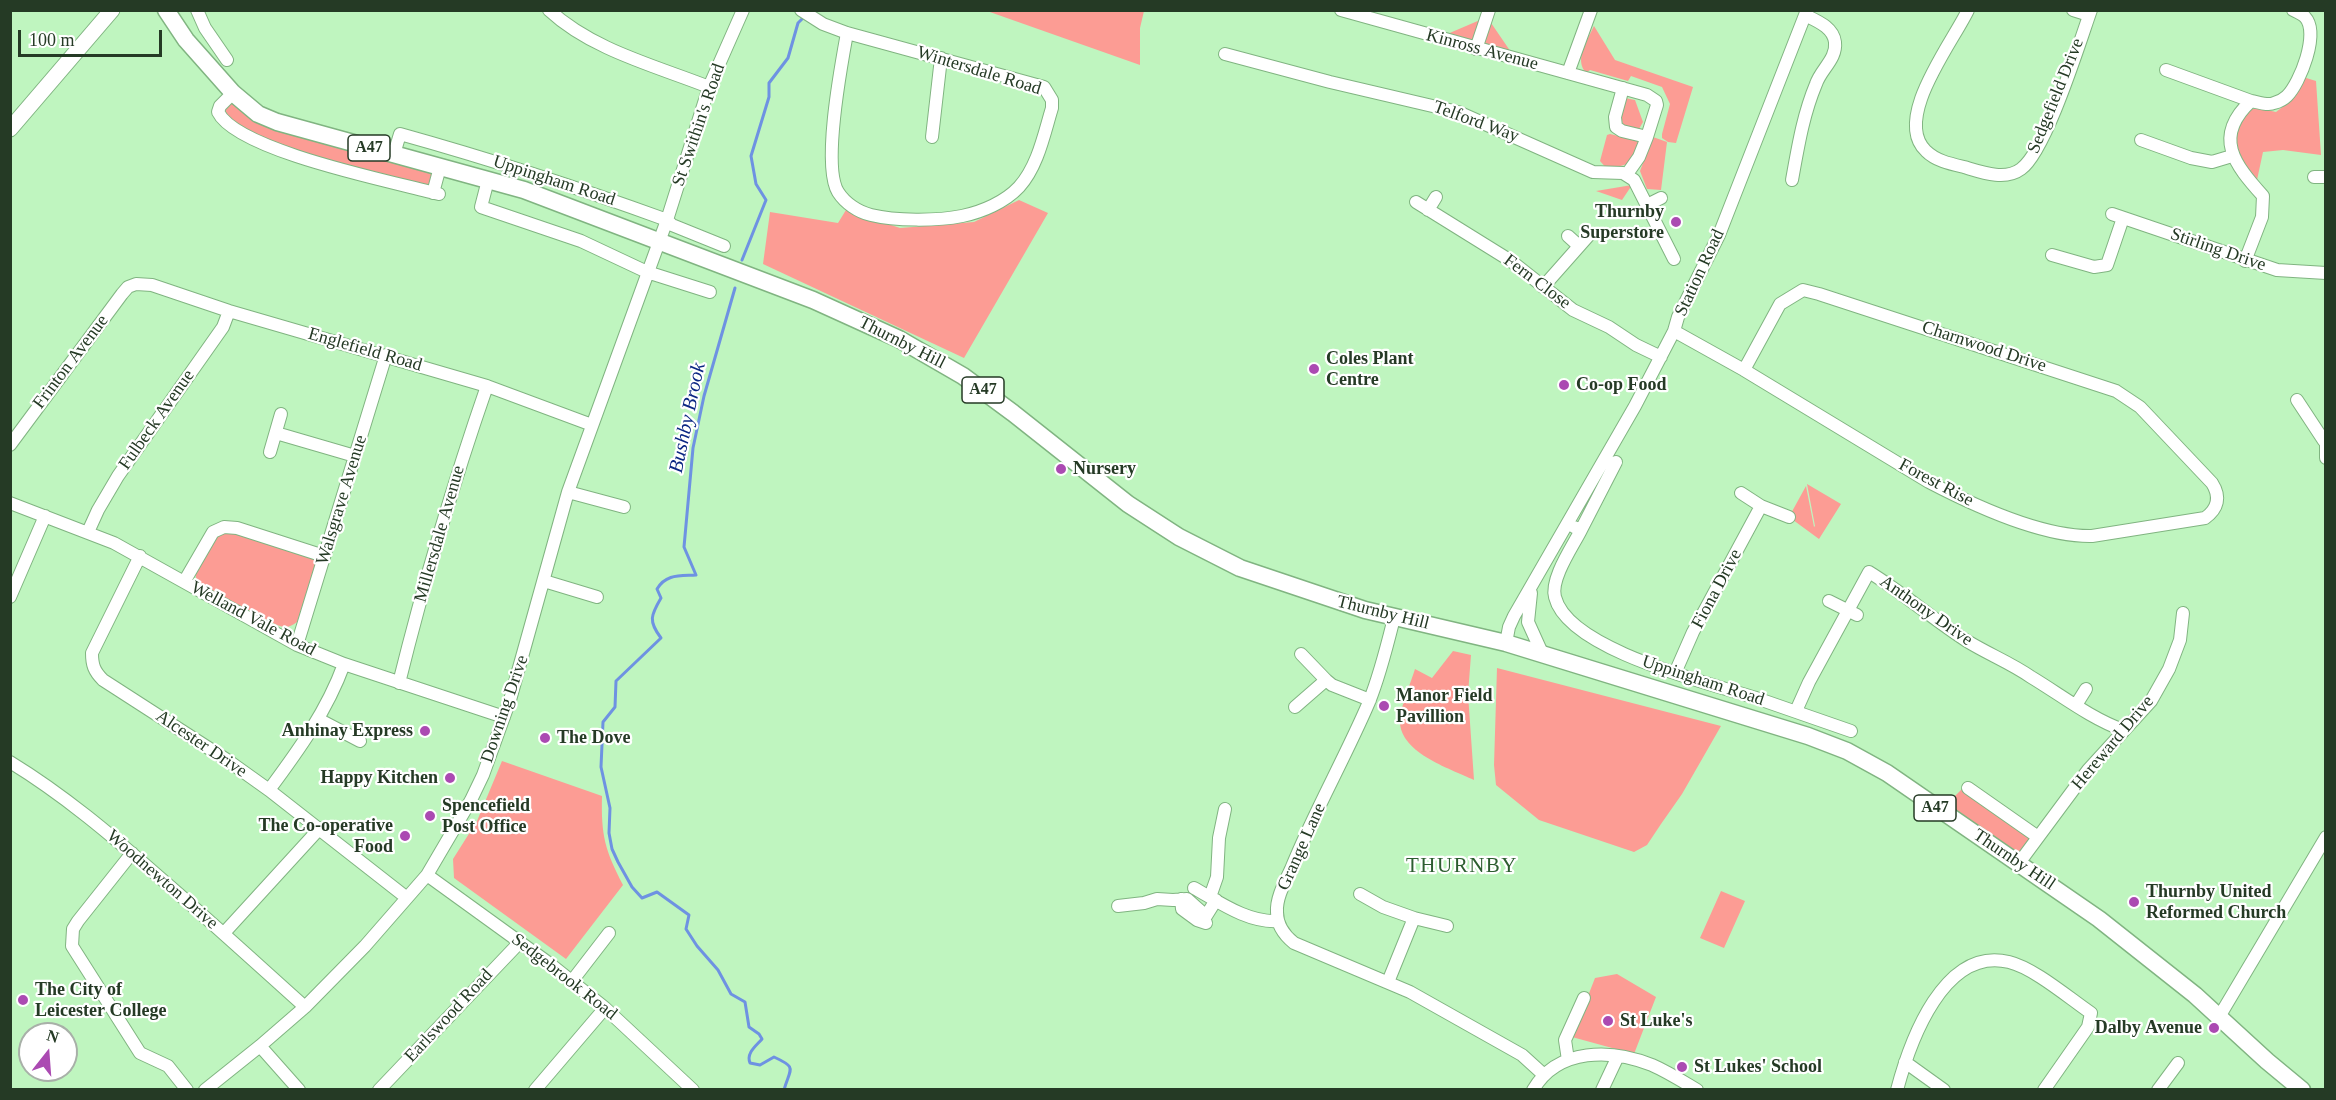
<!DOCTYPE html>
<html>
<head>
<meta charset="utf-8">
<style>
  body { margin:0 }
  #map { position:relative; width:2336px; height:1100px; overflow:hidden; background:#bff5bf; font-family:Georgia,serif }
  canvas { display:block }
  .frame { position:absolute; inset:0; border:12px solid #253a25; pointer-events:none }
  .north { position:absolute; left:18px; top:1022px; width:60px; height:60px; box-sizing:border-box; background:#fff; border:2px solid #a8b0a8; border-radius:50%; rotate:17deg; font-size:16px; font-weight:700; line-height:24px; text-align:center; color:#253a25 }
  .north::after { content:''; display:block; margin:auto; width:21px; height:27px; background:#ab4ab2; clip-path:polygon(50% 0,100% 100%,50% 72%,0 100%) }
  .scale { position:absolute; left:18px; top:30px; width:144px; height:27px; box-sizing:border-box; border:3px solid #253a25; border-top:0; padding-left:8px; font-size:18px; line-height:21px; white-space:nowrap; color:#253a25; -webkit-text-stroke:4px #fff; paint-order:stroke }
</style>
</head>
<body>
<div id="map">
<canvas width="2336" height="1100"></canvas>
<div class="frame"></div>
<div class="north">N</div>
<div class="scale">100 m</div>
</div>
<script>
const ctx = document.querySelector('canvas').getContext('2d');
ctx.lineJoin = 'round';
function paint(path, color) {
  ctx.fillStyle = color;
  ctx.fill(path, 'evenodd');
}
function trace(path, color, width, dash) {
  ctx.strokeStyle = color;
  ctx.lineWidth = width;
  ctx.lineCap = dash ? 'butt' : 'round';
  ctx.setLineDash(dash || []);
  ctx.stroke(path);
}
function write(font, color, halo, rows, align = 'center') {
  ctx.font = font + ' Georgia,serif';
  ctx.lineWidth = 4.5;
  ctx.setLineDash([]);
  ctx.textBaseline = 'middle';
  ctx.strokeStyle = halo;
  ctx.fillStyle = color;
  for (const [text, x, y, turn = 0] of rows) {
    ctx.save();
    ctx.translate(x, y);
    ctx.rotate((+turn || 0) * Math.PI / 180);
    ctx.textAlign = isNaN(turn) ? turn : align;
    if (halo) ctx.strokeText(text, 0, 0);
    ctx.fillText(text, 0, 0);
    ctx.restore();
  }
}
const green = new Path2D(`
  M987 11H1144L1140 28V65Z
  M1487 17 1515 58 1438 38Z
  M1594 26 1615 60 1693 87 1676 143 1668 142 1662 138V134L1670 104 1662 87 1631 76 1628 81 1590 70 1586 73C1574 59 1587 41 1594 26Z
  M2303 77 2316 81 2321 155 2283 150 2263 152 2257 180C2243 163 2230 143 2240 121 2243 115 2247 110 2253 109 2260 108 2269 111 2276 112L2293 99Z
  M1625 98 1635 100 1643 122 1639 129 1623 125 1621 115Z
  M229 102 431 170 433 174 429 186 297 153 249 134 226 114 225 109Z
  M1610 134 1639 141 1640 144 1627 164 1608 170 1600 161 1607 135Z
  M1653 137 1667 142 1661 190 1647 189 1640 171Z
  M1632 185 1622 200 1596 191Z
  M1019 200 1048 213 964 358 763 264 770 212 838 223 846 210 900 228 974 222Z
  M1807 484 1841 504 1819 539 1789 517 1806 486 1814 527 1815 526Z
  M225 531H236L313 557 316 564 297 622C289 628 285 628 277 625L197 583 195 571 216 537Z
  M1453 651 1471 655 1468 694 1474 780C1449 768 1397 752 1400 718 1402 703 1410 685 1415 669L1432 678Z
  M1497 668 1721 726 1682 794 1661 824 1647 845 1634 852 1539 820 1496 785 1494 765Z
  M502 761 602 796C601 836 605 850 623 885L566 959 454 878 453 859 477 821Z
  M1965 786 2038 837 2023 858 1946 805Z
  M1721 891 1745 901 1724 948 1700 938Z
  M1617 974 1656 997 1634 1054 1572 1037 1595 978Z`);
const stream = new Path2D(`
  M742 260 766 200 756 184 751 156 769 97V83L788 58 798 23 804 17
  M735 288 704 396 693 448 684 547 696 575C679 576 666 574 657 589L661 598C651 615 648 621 661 638L616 681 615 707 603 722 601 767 610 808 609 833 612 849 618 862 632 887 642 898 657 892 689 915 686 929 697 946 718 970 731 994 745 1002 749 1027 759 1034 762 1039C756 1046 746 1053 750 1063L760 1065 774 1057C798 1068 790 1068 784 1090`);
const minor = new Path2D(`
  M197 10 205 28 227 60
  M549 10C592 50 656 66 709 87
  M801 10 823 24 847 33 1044 87 1052 100V108C1044 134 1038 166 1019 187 1005 202 982 212 962 216 937 221 895 221 871 215 858 212 845 203 838 192 822 166 841 66 847 33
  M1341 10 1647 95 1656 101 1657 105 1647 137 1622 131 1616 127 1615 117 1623 88
  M1968 10C1953 42 1892 119 1926 151 1936 161 1951 164 1964 167 1981 172 2005 181 2021 169 2046 151 2079 44 2091 10
  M2073 10 2089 15
  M1476 49 1489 10
  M1225 54 1330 82 1458 112 1593 172 1623 173 1634 180 1674 259
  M2166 70 2251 101
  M1568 73 1591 10
  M233 93 220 106 218 112C237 151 394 182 439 194
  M932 137 941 58
  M2141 140 2191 158 2212 162 2232 156
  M394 154 400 134C490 159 579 188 667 220L672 225 724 246
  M1627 174 1639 157 1647 137
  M2314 177H2326
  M488 180 481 207 581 241 647 272 710 292
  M1792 180C1798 147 1803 115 1816 84 1821 69 1837 59 1835 42 1833 27 1817 21 1805 15
  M433 193 440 167
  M1416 202 1511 261 1573 310 1609 327 1636 345 1661 357
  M1647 205 1661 198
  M1428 210 1436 197
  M2112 214 2277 270 2326 273
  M1568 236 1579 246
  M2052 255 2094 267 2107 265 2123 218
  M2245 261 2262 217 2263 196C2235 165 2212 137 2251 101 2258 102 2268 106 2274 103 2278 102 2284 99 2287 96 2300 83 2320 33 2305 17 2302 14 2297 12 2293 10
  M1543 287 1589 235
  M1674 331 1744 370 1929 482C1973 505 2042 537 2092 536L2205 518C2218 509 2221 497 2212 483L2140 407 2116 391 1819 294 1803 290 1780 304 1744 370
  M2297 400 2324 441
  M276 433 355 456
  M2326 439V458
  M10 445 122 294 128 287 136 284 152 285 229 311 487 386 592 425
  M270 452 281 414
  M568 492 624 507
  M1741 493 1761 506
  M10 503 114 543 297 645 344 664 504 717
  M1574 527 1581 530 1616 462
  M1581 530C1573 546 1550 579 1555 597 1568 650 1709 683 1756 698 1788 709 1820 720 1851 731
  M88 532 98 510 118 476 223 327 229 311
  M140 556 92 653C92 665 94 671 103 680L227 760 269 790 407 898
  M544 581 597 597
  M184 582 213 532 224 527 237 528 324 556
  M1531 593 1528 622 1542 653
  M10 597 45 516
  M1829 601 1857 615
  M1394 618C1387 646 1380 675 1369 702 1345 758 1314 812 1291 869 1285 882 1276 898 1277 912 1277 926 1284 935 1294 943L1410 992 1522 1055 1544 1075
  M1506 643 1509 627 1514 616 1635 406 1674 331 1678 317 1719 235 1807 10
  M297 645 386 355
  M1301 654 1326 680
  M1675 673 1693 632 1761 506 1789 517
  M399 683C424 582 453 484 487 386
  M2076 705 2086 689
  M1295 707 1326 680 1332 685 1370 700
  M1796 711 1809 682 1869 572C1903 593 1933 619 1967 641 1988 654 2011 663 2031 677 2061 695 2090 718 2123 730
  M318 719 360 741
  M10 762C64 795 111 835 158 876 208 919 256 963 305 1007
  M1968 788 2038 837
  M269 790C298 751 327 711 344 664
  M132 853 78 921 73 929 72 946 140 1053 168 1066 187 1090
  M2019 863 2088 770 2151 701 2169 669 2180 640 2183 613
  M427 875 550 964 605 1008 693 1090
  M1194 888C1219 902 1248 923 1278 921
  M1360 894 1383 907 1414 918 1388 982
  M1210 897 1217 877 1219 838 1225 809
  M1181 899 1182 909 1197 920 1206 923
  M1118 906 1144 903 1157 899 1173 900 1187 899 1206 916 1216 900
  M1414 918 1447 926
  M224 933 320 828
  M572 981 609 933
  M2219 1017 2326 837
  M260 1046 299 1090
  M1568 1060 1565 1040 1584 998
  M1905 1062 1944 1090
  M205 1090 260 1046 305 1007 365 946 427 875 471 800 483 775 510 700 568 492 667 220 709 87 743 10
  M379 1090 520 942
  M535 1090 605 1008
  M1533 1090C1558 1047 1612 1049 1652 1065 1668 1072 1682 1081 1697 1090
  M1602 1090 1618 1056
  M1897 1090C1910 1041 1944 946 2009 962 2034 968 2069 998 2091 1013L2088 1027 2044 1090
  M2158 1090 2178 1063`);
const major = new Path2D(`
  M10 129 112 10`);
const highway = new Path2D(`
  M166 10 186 40 233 93 258 114 277 122 524 190 813 300 899 339 963 376 1013 413 1128 504 1179 537 1240 568 1365 610 1506 643 1808 736 1847 751 1887 773 2099 919 2195 995 2267 1061 2302 1090`);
const markers = [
  [1676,222,6,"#ab4ab2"],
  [1314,369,6,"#ab4ab2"],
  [1564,385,6,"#ab4ab2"],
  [1061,469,6,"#ab4ab2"],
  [1384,706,6,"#ab4ab2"],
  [425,731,6,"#ab4ab2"],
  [545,738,6,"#ab4ab2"],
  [450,778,6,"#ab4ab2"],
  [430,816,6,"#ab4ab2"],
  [405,836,6,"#ab4ab2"],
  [2134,902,6,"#ab4ab2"],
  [23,1000,6,"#ab4ab2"],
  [1608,1021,6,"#ab4ab2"],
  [2214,1028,6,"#ab4ab2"],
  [1682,1067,6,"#ab4ab2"]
];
const shields = [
  [369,148,42],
  [983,390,42],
  [1935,808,42]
];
const shieldNames = [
  ["A47",369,148],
  ["A47",983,390],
  ["A47",1935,808]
];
const streetNames = [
  ["Kinross Avenue",1482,50,15],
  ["Wintersdale Road",979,71,17],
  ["Sedgefield Drive",2056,96,-68],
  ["Telford Way",1476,122,20],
  ["St Swithin's Road",699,125,-71],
  ["Uppingham Road",554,181,18],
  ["Stirling Drive",2218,250,19],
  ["Station Road",1700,273,-65],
  ["Fern Close",1537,282,37],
  ["Thurnby Hill",902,343,27],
  ["Charnwood Drive",1984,347,18],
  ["Englefield Road",365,350,16],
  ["Frinton Avenue",71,362,-53],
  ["Fulbeck Avenue",157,420,-55],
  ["Forest Rise",1936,483,28],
  ["Walsgrave Avenue",342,500,-73],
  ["Millersdale Avenue",440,534,-74],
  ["Fiona Drive",1717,589,-62],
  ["Anthony Drive",1926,611,35],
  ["Thurnby Hill",1383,613,14],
  ["Welland Vale Road",253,619,28],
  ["Uppingham Road",1703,681,18],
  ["Downing Drive",505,709,-71],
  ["Hereward Drive",2113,743,-50],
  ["Alcester Drive",201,744,34],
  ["Grange Lane",1302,847,-66],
  ["Thurnby Hill",2014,860,34],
  ["Woodnewton Drive",162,880,41],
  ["Sedgebrook Road",564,977,38],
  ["Earlswood Road",449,1016,-47]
];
const poiNames = [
  ["Thurnby",1664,212,"right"],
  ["Superstore",1664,233,"right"],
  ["Coles Plant",1326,359],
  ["Centre",1326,380],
  ["Co-op Food",1576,385],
  ["Nursery",1073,469],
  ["Manor Field",1396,696],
  ["Pavillion",1396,717],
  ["Anhinay Express",413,731,"right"],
  ["The Dove",557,738],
  ["Happy Kitchen",438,778,"right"],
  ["Spencefield",442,806],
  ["Post Office",442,827],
  ["The Co-operative",393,826,"right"],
  ["Food",393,847,"right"],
  ["Thurnby United",2146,892],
  ["Reformed Church",2146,913],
  ["The City of",35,990],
  ["Leicester College",35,1011],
  ["St Luke's",1620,1021],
  ["Dalby Avenue",2202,1028,"right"],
  ["St Lukes' School",1694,1067]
];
const waterNames = [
  ["Bushby Brook",688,418,-78]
];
const quarterNames = [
  ["THURNBY",1462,866]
];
paint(green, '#fc9c94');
trace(stream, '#6e92e2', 3);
trace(minor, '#80b481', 14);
trace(major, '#80b481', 17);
trace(highway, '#80b481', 19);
trace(minor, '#fff', 12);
trace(major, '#fff', 15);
trace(highway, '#fff', 16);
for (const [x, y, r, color] of markers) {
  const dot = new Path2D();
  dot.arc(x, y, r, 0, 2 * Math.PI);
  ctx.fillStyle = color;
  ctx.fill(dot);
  trace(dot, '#fff', 2);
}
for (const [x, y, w] of shields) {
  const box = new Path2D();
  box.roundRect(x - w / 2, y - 13, w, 26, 4.5);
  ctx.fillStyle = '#fff';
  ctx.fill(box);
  trace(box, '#253a25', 1.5);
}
write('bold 16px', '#253a25', null, shieldNames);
write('18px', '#253a25', '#fff', streetNames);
write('bold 18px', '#253a25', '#fff', poiNames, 'left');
write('italic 20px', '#0b2783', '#fff', waterNames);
ctx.letterSpacing = '1.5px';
write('21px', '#2c5e2f', '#fff', quarterNames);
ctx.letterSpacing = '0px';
</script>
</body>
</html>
